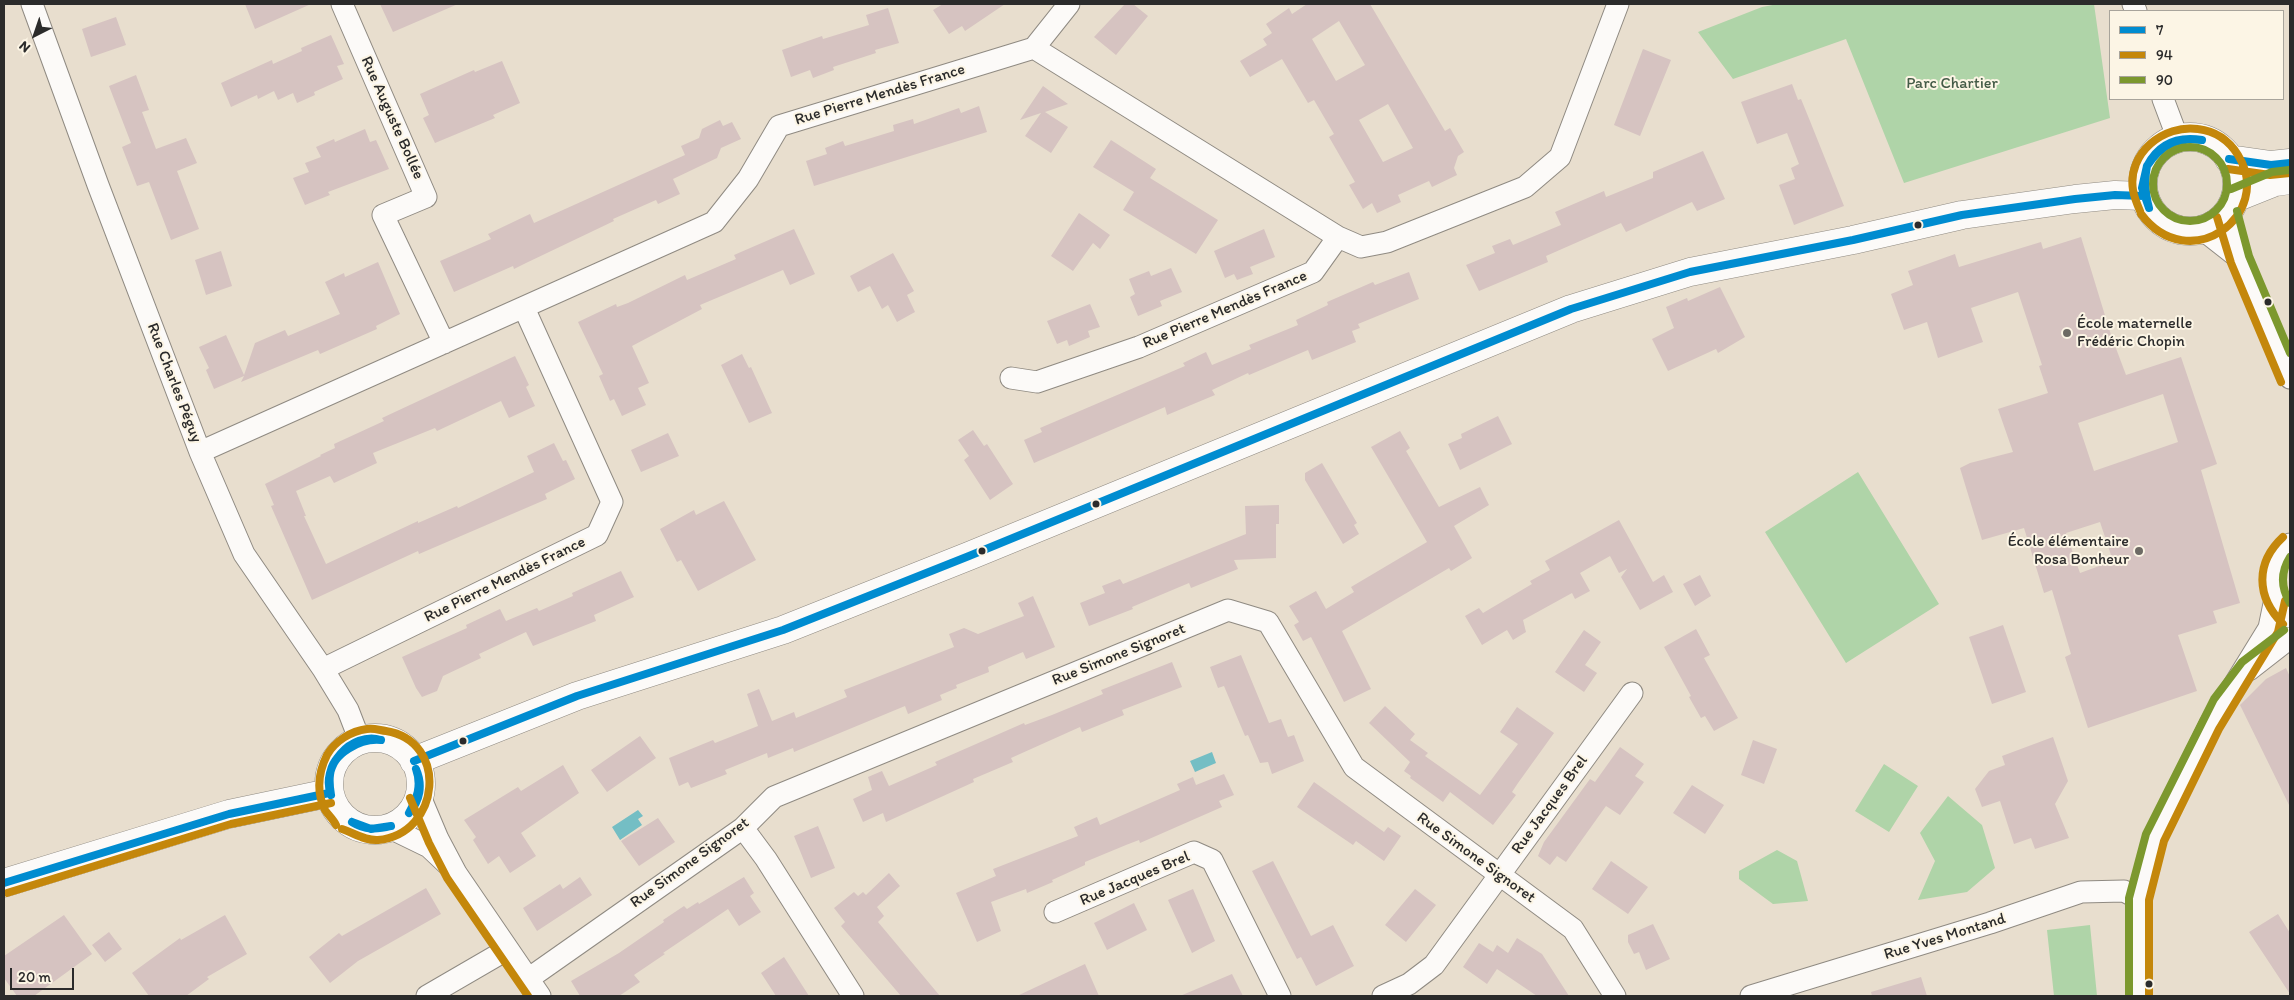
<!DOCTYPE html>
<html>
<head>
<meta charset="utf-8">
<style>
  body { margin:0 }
  #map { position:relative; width:2294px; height:1000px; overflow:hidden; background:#e8dece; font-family:Itim,sans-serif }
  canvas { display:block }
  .frame { position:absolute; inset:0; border:5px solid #2b2b2b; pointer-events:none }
  .legend { position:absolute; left:2109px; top:10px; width:175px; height:90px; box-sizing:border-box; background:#fcf5e5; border:1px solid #a8a49b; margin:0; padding:6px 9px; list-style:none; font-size:15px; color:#2b2b2b }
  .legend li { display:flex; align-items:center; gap:10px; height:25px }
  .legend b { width:25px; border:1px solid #a8a49b }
  .north { position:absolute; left:10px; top:10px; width:50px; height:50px; -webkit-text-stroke:4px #fcf5e5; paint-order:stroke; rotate:221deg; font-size:14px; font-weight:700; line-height:20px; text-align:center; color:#2b2b2b }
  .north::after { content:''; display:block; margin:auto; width:18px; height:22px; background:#2b2b2b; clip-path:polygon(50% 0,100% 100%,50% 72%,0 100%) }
  .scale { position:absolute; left:10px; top:968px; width:64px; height:22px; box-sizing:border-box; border:2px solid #2b2b2b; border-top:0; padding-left:6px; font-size:15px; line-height:18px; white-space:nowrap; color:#2b2b2b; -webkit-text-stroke:4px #fcf5e5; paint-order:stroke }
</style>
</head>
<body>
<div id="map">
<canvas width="2294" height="1000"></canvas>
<div class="frame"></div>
<ul class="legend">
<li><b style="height:6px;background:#008cd0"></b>7</li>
<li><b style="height:6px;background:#c4870b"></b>94</li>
<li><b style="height:6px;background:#7c982e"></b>90</li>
</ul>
<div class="north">N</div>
<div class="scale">20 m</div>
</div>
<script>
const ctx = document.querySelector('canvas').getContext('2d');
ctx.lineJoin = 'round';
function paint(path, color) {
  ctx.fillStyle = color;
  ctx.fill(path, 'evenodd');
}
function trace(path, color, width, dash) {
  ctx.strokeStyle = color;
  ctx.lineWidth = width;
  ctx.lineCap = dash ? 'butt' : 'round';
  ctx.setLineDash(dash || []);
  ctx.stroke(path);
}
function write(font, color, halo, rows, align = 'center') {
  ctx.font = font + ' Itim,sans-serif';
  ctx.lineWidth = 4;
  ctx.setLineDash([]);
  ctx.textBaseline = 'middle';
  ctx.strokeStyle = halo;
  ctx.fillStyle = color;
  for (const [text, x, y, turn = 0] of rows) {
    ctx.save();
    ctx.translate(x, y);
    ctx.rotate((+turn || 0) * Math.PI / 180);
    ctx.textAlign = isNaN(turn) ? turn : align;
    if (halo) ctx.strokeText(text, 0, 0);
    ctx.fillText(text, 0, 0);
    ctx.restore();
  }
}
const green = new Path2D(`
  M1778 4H2094L2110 118 1904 183 1846 39 1733 79 1698 32 1762 7Z
  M1858 472 1939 604 1846 663 1765 532Z
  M1884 764 1918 786 1889 832 1855 811Z
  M1948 796 1982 825 1995 868 1967 892 1918 900 1935 861 1920 833Z
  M1777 850 1797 861 1808 901 1773 904 1739 879V871Z
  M2090 925 2097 996H2054L2047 930Z`);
const water = new Path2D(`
  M1212 752 1216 763 1195 772 1190 761Z
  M638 810 643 816 638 819 642 825 620 840 612 827Z`);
const building = new Path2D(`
  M245 4H311L255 29Z
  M380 4H458L393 32Z
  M943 4H1005L965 31 962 26 949 34 933 10Z
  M1125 4H1133L1148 16 1116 55 1094 37Z
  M1307 4H1370L1445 131 1450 128 1464 152 1458 156 1454 168 1457 175 1432 187 1429 181 1398 195 1401 202 1377 213 1372 203 1363 209 1349 185 1355 182 1329 137 1334 134 1314 100 1308 103 1282 59 1250 77 1240 61 1267 45 1263 39 1272 33 1266 24 1289 8 1292 14ZM1339 21 1365 65 1336 81 1312 39ZM1388 104 1413 148 1383 162 1359 120Z
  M888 8 899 43 875 50 876 53 833 67 834 70 813 78 810 70 791 77 782 50 822 36 823 39 869 25 866 15Z
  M116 17 126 45 91 57 82 29Z
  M331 35 344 64 337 66 343 79 314 92 315 95 297 103 293 93 278 100 274 91 258 99 257 95 231 107 221 83 272 60 273 64 302 51 301 48Z
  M1643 49 1671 60 1640 136 1614 125Z
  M502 61 520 103 493 115 495 118 435 143 423 118 429 115 420 94 474 70 475 72Z
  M136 75 149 110 142 112 156 149 186 138 197 163 177 171 199 229 171 240 149 182 137 186 122 147 131 143 109 86Z
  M1792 84 1798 100 1801 99 1810 121 1844 206 1794 225 1779 185 1795 179 1791 168 1799 164 1787 133 1757 144 1741 102Z
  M1043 86 1068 104 1045 112 1068 127 1051 153 1025 136 1041 113 1020 120Z
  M979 106 987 132 814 186 806 161 827 154 825 148 843 141 845 146 894 131 893 125 913 119 914 124 959 108 961 113Z
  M720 120 723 126 732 122 741 139 721 148 717 158 673 179 680 194 658 204 656 200 613 219 614 221 526 263 514 269 513 266 454 292 440 261 491 239 488 234 530 214 534 223 685 155 681 146 699 138 702 129Z
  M365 129 370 142 376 140 389 169 328 192 330 195 305 205 293 178 309 172 305 163 321 157 316 147 334 139 335 142Z
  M1111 140 1156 169 1150 178 1218 220 1196 254 1123 210 1134 192 1093 167Z
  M1703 151 1725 199 1697 211 1692 202 1626 232 1621 223 1546 256 1548 262 1479 291 1466 265 1495 253 1492 246 1510 239 1513 245 1561 225 1555 212 1604 191 1606 197 1653 178V172Z
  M1079 213 1110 235 1100 249 1093 243 1073 271 1051 256Z
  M794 229 815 274 790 285 783 270 700 305 702 309 632 346 649 383 638 388 646 405 622 416 614 399 610 401 599 376 603 374 578 322 616 304 617 307 628 303 685 275 687 280 736 259 734 255Z
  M1264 229 1275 257 1250 267 1253 274 1237 280 1234 274 1225 278 1214 251Z
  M2081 237 2111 335 2126 375 2181 357 2217 464 2201 470 2240 603 2213 611 2217 623 2178 635 2197 691 2088 728 2065 657 2071 654 2052 590 2044 593 2024 528 1982 540 1960 468 1970 463 2013 452 1998 409 2048 393 2039 366 2042 365 2018 292 1971 308 1983 342 1938 358 1927 322 1904 330 1891 294 1913 285 1908 271 1955 254 1959 267 2041 242 2043 249ZM2163 394 2178 442 2094 471 2078 423ZM2100 522 2113 561 2080 573 2066 533Z
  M221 251 232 286 206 295 195 260Z
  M893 253 914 291 907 295 915 312 897 322 888 305 882 309 870 286 858 292 850 276Z
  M378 262 400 314 376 326 377 329 320 354 318 350 241 382 244 376 214 389 206 370 209 368 199 347 226 335 244 375 255 343 285 330 288 336 340 314 325 282 344 273 345 277Z
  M1171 268 1182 292 1160 301 1162 306 1138 316 1130 297 1135 294 1129 279 1149 271 1151 276Z
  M1409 272 1419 299 1358 324 1360 328 1352 331 1356 342 1312 360 1308 350 1249 375 1248 373 1212 390 1215 395 1167 415 1165 407 1034 463 1024 440 1042 432 1040 428 1185 366 1183 363 1206 352 1212 365 1251 349 1249 345 1298 325 1296 320 1328 305 1327 302 1373 282 1375 285Z
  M1720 287 1745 337 1718 353 1716 349 1668 371 1652 339 1674 328 1666 307 1687 298 1688 301Z
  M1090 304 1100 327 1088 331 1090 337 1069 346 1067 340 1057 344 1047 321Z
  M742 354 749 368 751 367 772 413 749 423 721 365Z
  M515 356 529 385 526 387 535 406 509 418 501 401 437 431 435 428 373 453 377 463 334 483 330 476 296 491 306 516H304L326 564 418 521V523L457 506 458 508 534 472 527 456 554 443 563 461 566 460 575 479 545 494 547 499 419 554 418 551 312 600 271 506 274 505 265 484 321 456 320 455 335 448 334 444 384 421 382 418Z
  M1498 416 1512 444 1460 470 1448 444 1462 438 1461 434Z
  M973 430 984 446 987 444 1013 484 990 500 964 460 969 456 958 440Z
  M1400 431 1410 448 1406 451 1439 507 1480 487 1489 505 1454 526 1472 558 1451 571 1449 568 1342 631 1371 689 1344 702 1311 637 1303 641 1294 625 1299 622 1289 606 1316 591 1326 609 1354 592 1351 587 1427 542 1371 447Z
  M668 433 679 456 641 472 631 450Z
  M1322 463 1357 523 1354 525 1359 534 1343 544 1305 480V473Z
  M724 501 756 560 698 591 681 560 677 562 660 529 694 510 696 515Z
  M1279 505V524H1276V558L1234 560 1238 569 1191 588 1189 583 1132 607 1133 609 1089 626 1080 603 1105 593 1102 586 1120 579 1123 584 1246 534 1245 506Z
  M1619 520 1653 582 1664 575 1673 592 1640 610 1621 577 1627 569 1619 573 1610 556 1580 573 1590 591 1575 599 1572 593 1523 620 1526 632 1513 640 1507 630 1482 645 1465 616 1479 608 1483 613 1532 584 1530 581 1550 570 1545 561Z
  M621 571 634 597 594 615 596 621 533 646 526 632 479 654 481 658 443 676 437 691 422 697 416 688 402 657 467 628 466 625 500 609 506 621 537 608 539 611 573 596 572 593Z
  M1700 575 1711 596 1695 606 1683 584Z
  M1033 596 1055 647 1026 659 1023 652 988 667 989 672 956 685 957 688 940 695 942 700 908 714 905 706 794 752 793 748 768 758 767 753 725 770 727 774 691 788 688 782 679 786 669 758 713 740 715 743 758 726 747 694 759 689 772 721 794 712 796 718 847 697 844 690 954 647 949 634 964 628 978 634 1024 616 1018 603Z
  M2003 625 2026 692 1992 704 1969 637Z
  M1696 629 1710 655 1704 658 1738 718 1714 731 1705 716 1701 718 1689 697 1691 696 1664 647Z
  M1584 630 1601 642 1585 665 1597 673 1584 692 1555 672Z
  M1241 655 1269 723 1281 719 1288 737 1294 735 1304 761 1272 774 1268 762 1260 763 1248 735 1245 736 1224 686 1218 688 1210 667Z
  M1172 662 1182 687 1122 710 1124 715 1082 732 1080 727 1011 758 1013 762 973 779 974 782 886 822 883 813 863 822 853 799 872 790 868 777 882 771 889 786 937 765 935 762 1024 723 1025 725 1052 715 1103 694 1101 690Z
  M2286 668 2290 677V807L2240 705 2266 679Z
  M1385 706 1415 734 1410 740 1428 753 1425 756 1480 795 1518 744 1500 732 1517 707 1554 733 1518 783 1512 792 1516 795 1493 825 1450 792 1443 802 1410 778 1411 776 1404 771 1410 762 1369 723Z
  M640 736 656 758 607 792 591 770Z
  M2053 737 2068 781 2055 804 2069 838 2035 849 2031 838 2014 844 2000 801 1982 807 1975 789 1989 771 2005 765 2002 756Z
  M1753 740 1777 749 1764 784 1741 775Z
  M1620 747 1644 764 1635 776 1644 782 1620 815 1606 806 1566 862 1557 856 1550 865 1538 856 1544 842 1590 779 1595 782Z
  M563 765 579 793 521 833 536 856 510 873 499 856 488 864 473 840 476 837 464 820 518 787 521 791Z
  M1224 774 1234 795 1219 801 1222 807 1140 843 1139 840 1126 845 1085 862V865L1052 880 1053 882 1027 893 1026 889 991 902 1001 931 977 942 956 893 996 876 993 869 1078 836 1074 827 1097 817 1100 825 1180 790 1177 784 1193 777 1196 785Z
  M1314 782 1384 832 1388 827 1401 836 1384 861 1356 841 1353 845 1297 807Z
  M1692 785 1724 805 1705 834 1673 813Z
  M658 818 675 842 639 866 621 841Z
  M818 826 835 868 811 878 794 836Z
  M1273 861 1311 936 1333 925 1354 966 1316 986 1301 957 1297 959 1252 871Z
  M1611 861 1648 887 1628 914 1592 889Z
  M889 873 900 886 877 907 884 916 878 922 940 996H901L841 926 845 922 834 908 854 892 858 896 863 892 866 895Z
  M580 877 592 895 537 931 523 908 560 884 563 889Z
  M744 877 754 893 750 896 761 912 739 926 728 909 663 953 665 954 634 975 640 982 619 996H580L571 981 619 953 664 922 663 920 684 906 687 909 698 902 699 904Z
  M426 888 441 914 358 961 330 983 309 957 339 933 342 936Z
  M1193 889 1215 941 1192 953 1168 900Z
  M1415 889 1436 905 1406 942 1385 925Z
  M1134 903 1147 930 1107 950 1094 923Z
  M2278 914 2290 933V994L2249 932Z
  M64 915 92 954 34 996H17L4 978V956Z
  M225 915 247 954 207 977 209 979 186 996H149L132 973 180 938 181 940Z
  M1653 924 1670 959 1646 970 1639 952 1634 954 1628 942V935Z
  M109 932 122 949 105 962 92 945Z
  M1517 938 1542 954 1569 996H1537L1497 969 1487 984 1463 967 1479 943 1493 952 1497 945 1508 953Z
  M784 957 809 996H776L761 973Z
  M1085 964 1099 996H1017Z
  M1232 974 1243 996H1180Z
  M1921 977 1927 996H1872L1871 992Z`);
const street = new Path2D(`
  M32 4 98 185 200 452 244 554 323 669 348 710 360 741
  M342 4 426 197 383 215 444 343
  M2133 4 2136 11
  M1034 48 1069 4
  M2163 99 2178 139
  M2227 214 2240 259 2290 378
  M2203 230 2240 259
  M1011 378 1037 382 1139 347 1313 272 1338 237 1361 247 1387 242 1525 187 1560 157 1618 4
  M200 452 714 222 748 179 779 126 1034 48 1338 237
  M2290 544C2265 562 2267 599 2290 617
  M323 669 597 535 612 502 524 308
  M2249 670 2290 638
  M419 794 438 839 456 873 540 996
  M390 828 429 847 447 864
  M743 828 766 859 853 996
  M1055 912 1194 852 1212 860 1280 996
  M528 979 743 828 774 797 1228 610 1268 622 1354 767 1573 929 1615 996
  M427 996 508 949
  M1383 996 1409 984 1434 965 1632 693
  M1751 996 1990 923 2081 892 2124 891 2139 899
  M2139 996V899L2155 838 2210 724 2269 628 2275 599`);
const secondary = new Path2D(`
  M2143 184a47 47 0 1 1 94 0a47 47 0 1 1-94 0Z
  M2229 159 2271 165 2290 163
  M2235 198 2275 182 2290 180
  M329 784a46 46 0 1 1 92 0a46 46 0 1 1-92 0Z
  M414 761 577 696 783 630 969 556 1571 309 1690 272 1853 240 1962 215 2075 199 2115 195 2144 196
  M4 883 229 814 329 793`);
const bus1 = new Path2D(`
  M2229 159 2271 165 2290 163
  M2147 166C2144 181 2145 193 2149 208
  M2147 166 2142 188 2149 208
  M2147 166C2159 143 2177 136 2202 140
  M2147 166C2161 145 2178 137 2202 140
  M414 761 577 696 783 630 969 556 1571 309 1690 272 1853 240 1962 215 2075 199 2115 195 2144 196
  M331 795C320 767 351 731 381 740
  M331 795C330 789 329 782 330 775 332 753 361 738 381 740
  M409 813C417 798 422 786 416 769
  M409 813C420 801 423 785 416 769
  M352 822 371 829 391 826
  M352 822C365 830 376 830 391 826
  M4 883 229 814 329 793`);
const bus2 = new Path2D(`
  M2228 169 2270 175 2290 173
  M2140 211C2137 204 2134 197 2133 190 2127 153 2164 124 2198 129 2215 131 2228 139 2238 155 2275 215 2189 278 2141 214
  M2217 217 2231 263 2281 382
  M2283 624C2256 597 2255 563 2283 537
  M410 798 429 843 447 878 528 996
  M336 825C333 819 328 815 325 810 316 791 318 773 327 755 335 741 351 731 367 729 374 728 379 730 386 731 449 741 441 834 378 840 365 841 354 833 342 829
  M7 893 231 824 331 803
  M2149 996V900L2164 841 2219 729 2278 632 2285 601`);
const bus3 = new Path2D(`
  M2153 184a37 37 0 1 1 74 0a37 37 0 1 1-74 0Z
  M2231 189 2272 172 2289 170
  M2237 211 2249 256 2290 353
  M2290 557C2280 573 2281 588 2290 603
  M2129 996V898L2146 834 2214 699 2242 662 2284 630`);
const markers = [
  [1918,225,4.5,"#2b2b2b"],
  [2268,302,4.5,"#2b2b2b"],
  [2067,333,5,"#6d6a64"],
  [1096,504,4.5,"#2b2b2b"],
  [982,551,4.5,"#2b2b2b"],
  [2139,551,5,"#6d6a64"],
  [463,741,4.5,"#2b2b2b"],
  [2149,984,4.5,"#2b2b2b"]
];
const parkNames = [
  ["Parc Chartier",1952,84]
];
const streetNames = [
  ["Rue Pierre Mendès France",880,95,-17],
  ["Rue Auguste Bollée",392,118,66],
  ["Rue Pierre Mendès France",1225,310,-23],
  ["Rue Charles Péguy",174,383,69],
  ["Rue Pierre Mendès France",505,580,-26],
  ["Rue Simone Signoret",1119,655,-22],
  ["Rue Jacques Brel",1550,805,-54],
  ["Rue Simone Signoret",1476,858,36],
  ["Rue Simone Signoret",690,863,-36],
  ["Rue Jacques Brel",1135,879,-23],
  ["Rue Yves Montand",1945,937,-17]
];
const poiNames = [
  ["École maternelle",2077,324],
  ["Frédéric Chopin",2077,342],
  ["École élémentaire",2129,542,"right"],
  ["Rosa Bonheur",2129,560,"right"]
];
paint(green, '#afd4a8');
paint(water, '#74bec4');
paint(building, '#d6c3c1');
trace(street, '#8f8a82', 23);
trace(secondary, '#8f8a82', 29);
trace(street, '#fcfaf8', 21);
trace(secondary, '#fcfaf8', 28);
trace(bus1, '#008cd0', 8);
trace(bus2, '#c4870b', 8);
trace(bus3, '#7c982e', 8);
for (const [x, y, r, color] of markers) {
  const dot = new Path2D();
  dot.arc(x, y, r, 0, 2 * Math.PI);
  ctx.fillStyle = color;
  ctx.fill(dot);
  trace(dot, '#fcf5e5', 2);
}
write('16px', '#445b47', '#fcf5e5', parkNames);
write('16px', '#2b2b2b', '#fcf5e5', streetNames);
write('16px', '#2b2b2b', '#fcf5e5', poiNames, 'left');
</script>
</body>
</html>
